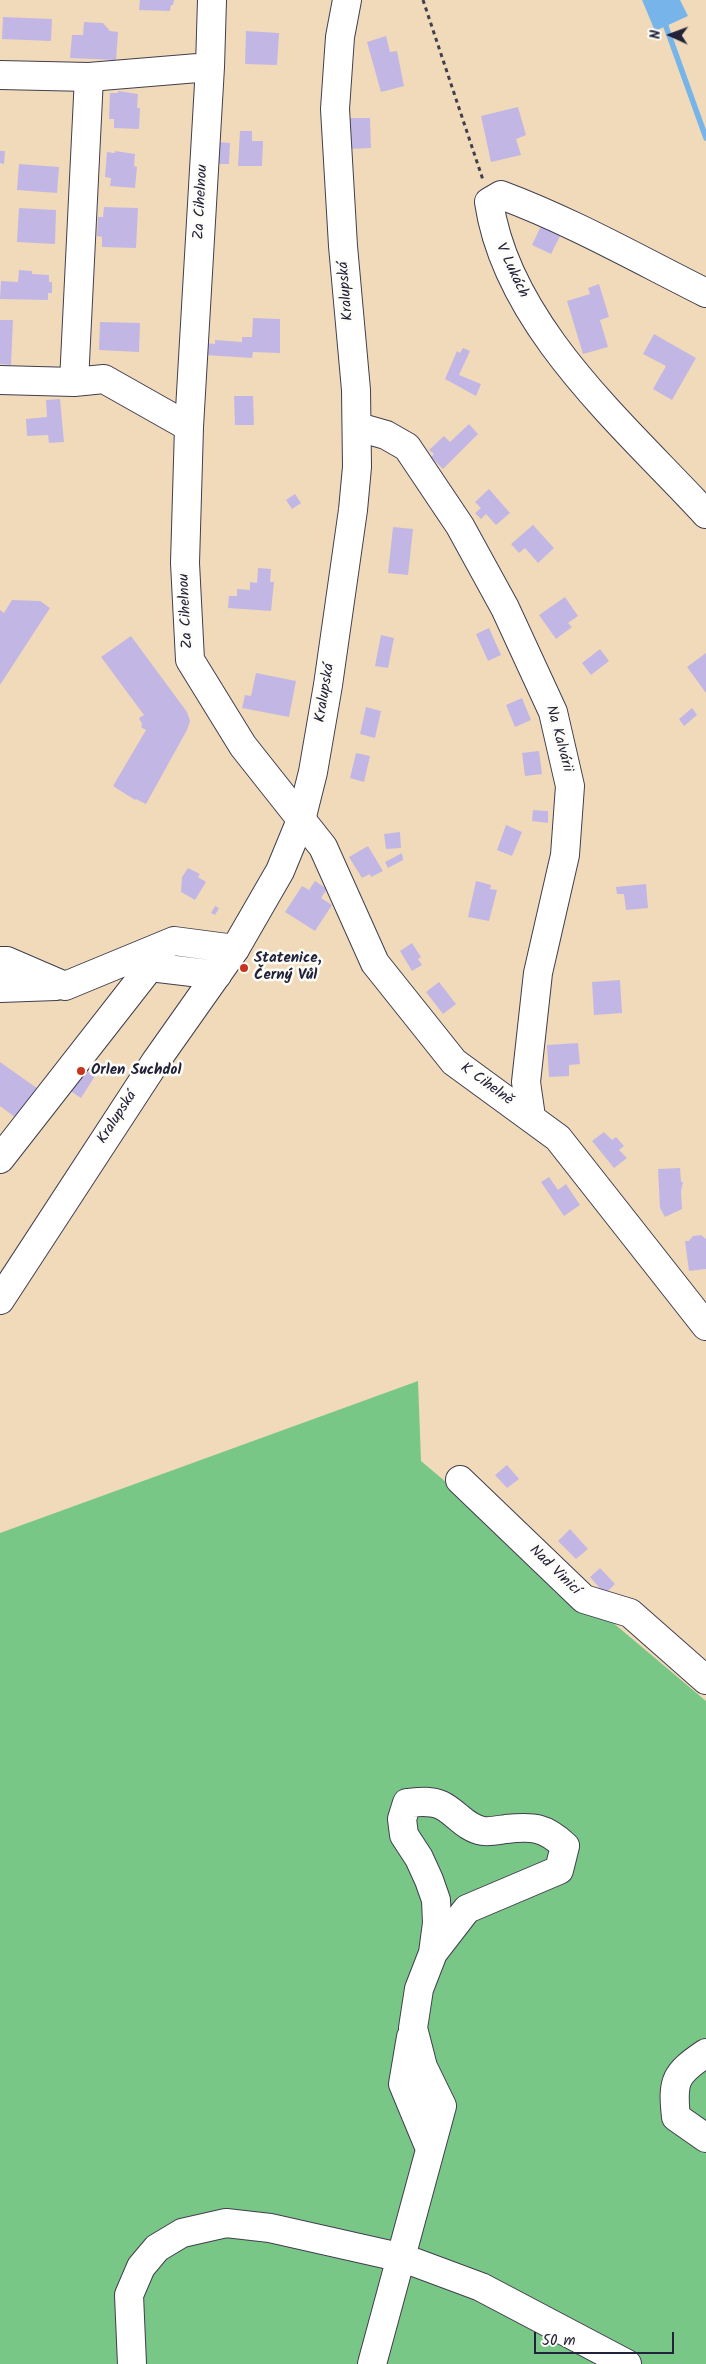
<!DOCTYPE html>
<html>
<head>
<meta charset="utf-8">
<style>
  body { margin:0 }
  #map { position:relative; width:706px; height:2364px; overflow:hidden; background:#f1daba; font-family:Kalam,sans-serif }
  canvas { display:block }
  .north { position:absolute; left:646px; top:10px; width:50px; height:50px; -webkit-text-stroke:4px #fdfcf7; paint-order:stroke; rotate:272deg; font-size:14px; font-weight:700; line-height:20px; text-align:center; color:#22223b }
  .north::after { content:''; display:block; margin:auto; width:18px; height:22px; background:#22223b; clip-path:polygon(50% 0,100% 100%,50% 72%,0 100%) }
  .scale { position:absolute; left:534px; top:2332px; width:140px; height:22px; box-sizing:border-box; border:2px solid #22223b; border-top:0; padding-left:6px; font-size:15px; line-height:18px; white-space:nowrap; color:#22223b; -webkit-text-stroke:4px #fdfcf7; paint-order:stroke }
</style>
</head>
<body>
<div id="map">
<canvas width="706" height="2364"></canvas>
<div class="north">N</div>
<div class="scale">50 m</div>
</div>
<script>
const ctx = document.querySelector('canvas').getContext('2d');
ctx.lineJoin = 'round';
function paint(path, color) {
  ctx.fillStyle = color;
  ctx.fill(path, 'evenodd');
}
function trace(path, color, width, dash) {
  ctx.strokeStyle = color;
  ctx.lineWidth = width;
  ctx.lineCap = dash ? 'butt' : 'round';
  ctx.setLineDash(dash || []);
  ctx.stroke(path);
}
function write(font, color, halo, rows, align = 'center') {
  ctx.font = font + ' Kalam,sans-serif';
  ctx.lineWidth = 5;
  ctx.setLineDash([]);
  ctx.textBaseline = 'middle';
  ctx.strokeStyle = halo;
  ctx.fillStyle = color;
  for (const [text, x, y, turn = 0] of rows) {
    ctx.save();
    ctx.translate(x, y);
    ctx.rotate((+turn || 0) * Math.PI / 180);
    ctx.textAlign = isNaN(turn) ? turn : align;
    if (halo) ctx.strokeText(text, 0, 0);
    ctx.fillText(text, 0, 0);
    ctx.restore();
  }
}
const green = new Path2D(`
  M418 1381 421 1461 706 1701V2364H0V1533Z`);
const water = new Path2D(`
  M642 0H680L688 16 655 31Z`);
const stream = new Path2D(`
  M664 21 706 138`);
const building = new Path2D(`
  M140 0H174L173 5H171L170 11 139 10Z
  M3 17 52 19 51 41 2 39Z
  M84 22 103 23 110 31 118 32 116 60 70 58 72 35H83Z
  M246 31 279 33 277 65 245 64Z
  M386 36 390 52 397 51 404 86 381 92 367 42Z
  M118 91 138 94 137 108H140L139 129 114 128V119H109L110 93H118Z
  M518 107 526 135 516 139 521 155 491 162 481 116Z
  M349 118H370L371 148 348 149Z
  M240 131H252V141H263L262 166H238Z
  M218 142 230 143 229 164H216Z
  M0 151H5L4 164 0 163Z
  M115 151 135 154 134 166 137 167 135 188 110 186 111 178 105 177 107 152 115 153Z
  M19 164 59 167 57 193 17 190Z
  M104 207 138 208 136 248 102 247V237L97 236 98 217H103Z
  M19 208 56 210 55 244 17 242Z
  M541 226 560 236 551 254 532 245Z
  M19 270 32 271V274L49 275V282H52V293H48V300L0 299 1 281 18 282Z
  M599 284 609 317 600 320 608 347 583 354 567 301 590 294 588 288Z
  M253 318 280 319V353L253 352 252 358 205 355 206 343 215 344V340L242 342V337H252Z
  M0 320H13L11 365 0 364Z
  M100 322 140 323 139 352 99 350Z
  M654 334 696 358 672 400 653 389 666 366 643 354Z
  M463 348 470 351 459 375 481 384 476 396 445 379 457 351 460 353Z
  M234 396H253L254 425H235Z
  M60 399 64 442 49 443 48 435 27 436 26 419 47 417 46 400Z
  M469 424 478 434 443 469 431 457 434 454 429 450 444 436 450 442Z
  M489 489 510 513 496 525 486 514 481 519 475 513 481 508 475 502Z
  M295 494 301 503 292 509 286 500Z
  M533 525 554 548 538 563 525 548 519 553 511 544Z
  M393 527 413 529 408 575 388 573Z
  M258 568 271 569 270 582H274L271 611 228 608 229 596H237V589L250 590V582L257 583Z
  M565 597 578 616 568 623 572 627 556 639 539 615Z
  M12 600 40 601 50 608 0 685V610L4 613Z
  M489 628 501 655 488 661 476 634Z
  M381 635 394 638 388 668 375 666Z
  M131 636 187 712 190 721 187 730 146 804 136 799 135 800 113 786 146 730 141 727 142 724 139 718 144 715 101 657Z
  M600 649 609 661 591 675 582 663Z
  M706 653V693L687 667Z
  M256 673 296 681 289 717 242 708 245 695 251 696Z
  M522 698 531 720 515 727 506 705Z
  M366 707 381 711 375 738 360 734Z
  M692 708 697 715 684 726 679 719Z
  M539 751 542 774 525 776 522 753Z
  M356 753 370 756 364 782 350 778Z
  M533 810 548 811V823L532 821Z
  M506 825 522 832 512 856 497 850Z
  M400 832 401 848 386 849 384 834Z
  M368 846 383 871 371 877 370 874 362 878 349 857Z
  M402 853 403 860 388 868 385 862Z
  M188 868 200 874 198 877 206 882 195 900 181 892 182 877Z
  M315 881 327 889 321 898 332 905 315 931 285 912 302 886 309 890Z
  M476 881 491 885 490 889 497 890 489 921 468 917Z
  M646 884 648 908 626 910 624 894H617L616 887Z
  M215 906 219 908 215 915 211 913Z
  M412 943 421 957 418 959 422 965 412 971 400 951Z
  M620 980 622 1013 594 1015 592 982Z
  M439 982 456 1004 443 1014 426 992Z
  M578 1043 580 1064 569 1065V1076L549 1077 547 1045Z
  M63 1056 95 1076 81 1098 49 1077Z
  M0 1062 41 1091 20 1121 0 1106Z
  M604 1132 612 1140 616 1137 624 1146 619 1150 627 1158 614 1168 592 1141Z
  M680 1168 681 1181 683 1183 681 1191 682 1209 665 1217 660 1208 658 1169Z
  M549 1177 558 1190 566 1184 580 1205 564 1216 541 1182Z
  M701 1235 706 1239V1269L689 1271 685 1241H689L693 1236Z
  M507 1465 519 1479 507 1488 495 1475Z
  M570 1529 588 1549 576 1559 558 1541Z
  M600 1568 615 1584 605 1594 590 1577Z`);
const path = new Path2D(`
  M423 0 483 180`);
const minor = new Path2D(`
  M212 0 210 67 189 427 185 563 190 660 243 746 323 847 375 963 454 1062 558 1138 706 1326
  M0 75 89 77 210 67
  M706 293C638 259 571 221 501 195L489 202C507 326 625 426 706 514
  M0 380 74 382 104 379 189 427
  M74 382 89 77
  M358 427 386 435 407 447 460 526 505 608 553 712 570 786 565 855 538 973 526 1082 531 1117
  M0 961H7L65 986 174 941 235 949
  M0 988 56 986
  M0 1159 150 967 217 975
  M460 1480 584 1599 630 1613 706 1680
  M411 2037 403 2084 430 2149
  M706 2053C675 2074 672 2080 676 2117L706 2138
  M132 2364 129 2295 141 2267 157 2248 182 2233 226 2223 270 2228 403 2258 481 2287 627 2364
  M372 2364 442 2106 423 2067 413 2028 419 1989 433 1953 437 1923 436 1900 429 1880 419 1858 404 1835 402 1819 407 1803C418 1802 430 1800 441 1805 456 1812 465 1828 483 1831 490 1832 499 1830 506 1829 533 1826 545 1827 565 1846L559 1870 467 1909 433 1953`);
const major = new Path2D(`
  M0 1300 156 1061 235 949 280 871 301 820 313 772 328 685 353 510 357 467 356 390 343 246 335 109 340 37 347 0`);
const markers = [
  [244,968,5,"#c8321e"],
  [81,1071,5,"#c8321e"]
];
const streetNames = [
  ["Za Cihelnou",202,202,-87],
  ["V Lukách",511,271,65],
  ["Kralupská",347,291,-95],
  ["Za Cihelnou",187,611,-93],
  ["Kralupská",326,693,-81],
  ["Na Kalvárii",558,739,75],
  ["K Cihelně",486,1085,36],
  ["Kralupská",118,1118,-57],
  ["Nad Vinicí",554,1571,44]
];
const poiNames = [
  ["Statenice,",254,959],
  ["Černý Vůl",254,976],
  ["Orlen Suchdol",91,1071]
];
paint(green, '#79c787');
paint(water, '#76b4e9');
trace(stream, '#76b4e9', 5.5);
paint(building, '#c2b7e4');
trace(minor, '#413e4e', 30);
trace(major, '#413e4e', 30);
trace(path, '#413e4e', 3, [4, 4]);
trace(minor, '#fff', 28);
trace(major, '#fff', 28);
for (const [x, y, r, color] of markers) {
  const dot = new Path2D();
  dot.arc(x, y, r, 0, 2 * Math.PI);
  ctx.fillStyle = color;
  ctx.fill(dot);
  trace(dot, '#fdfcf7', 2);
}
write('15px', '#22223b', '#fdfcf7', streetNames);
write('bold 15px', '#22223b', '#fdfcf7', poiNames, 'left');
</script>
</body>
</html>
